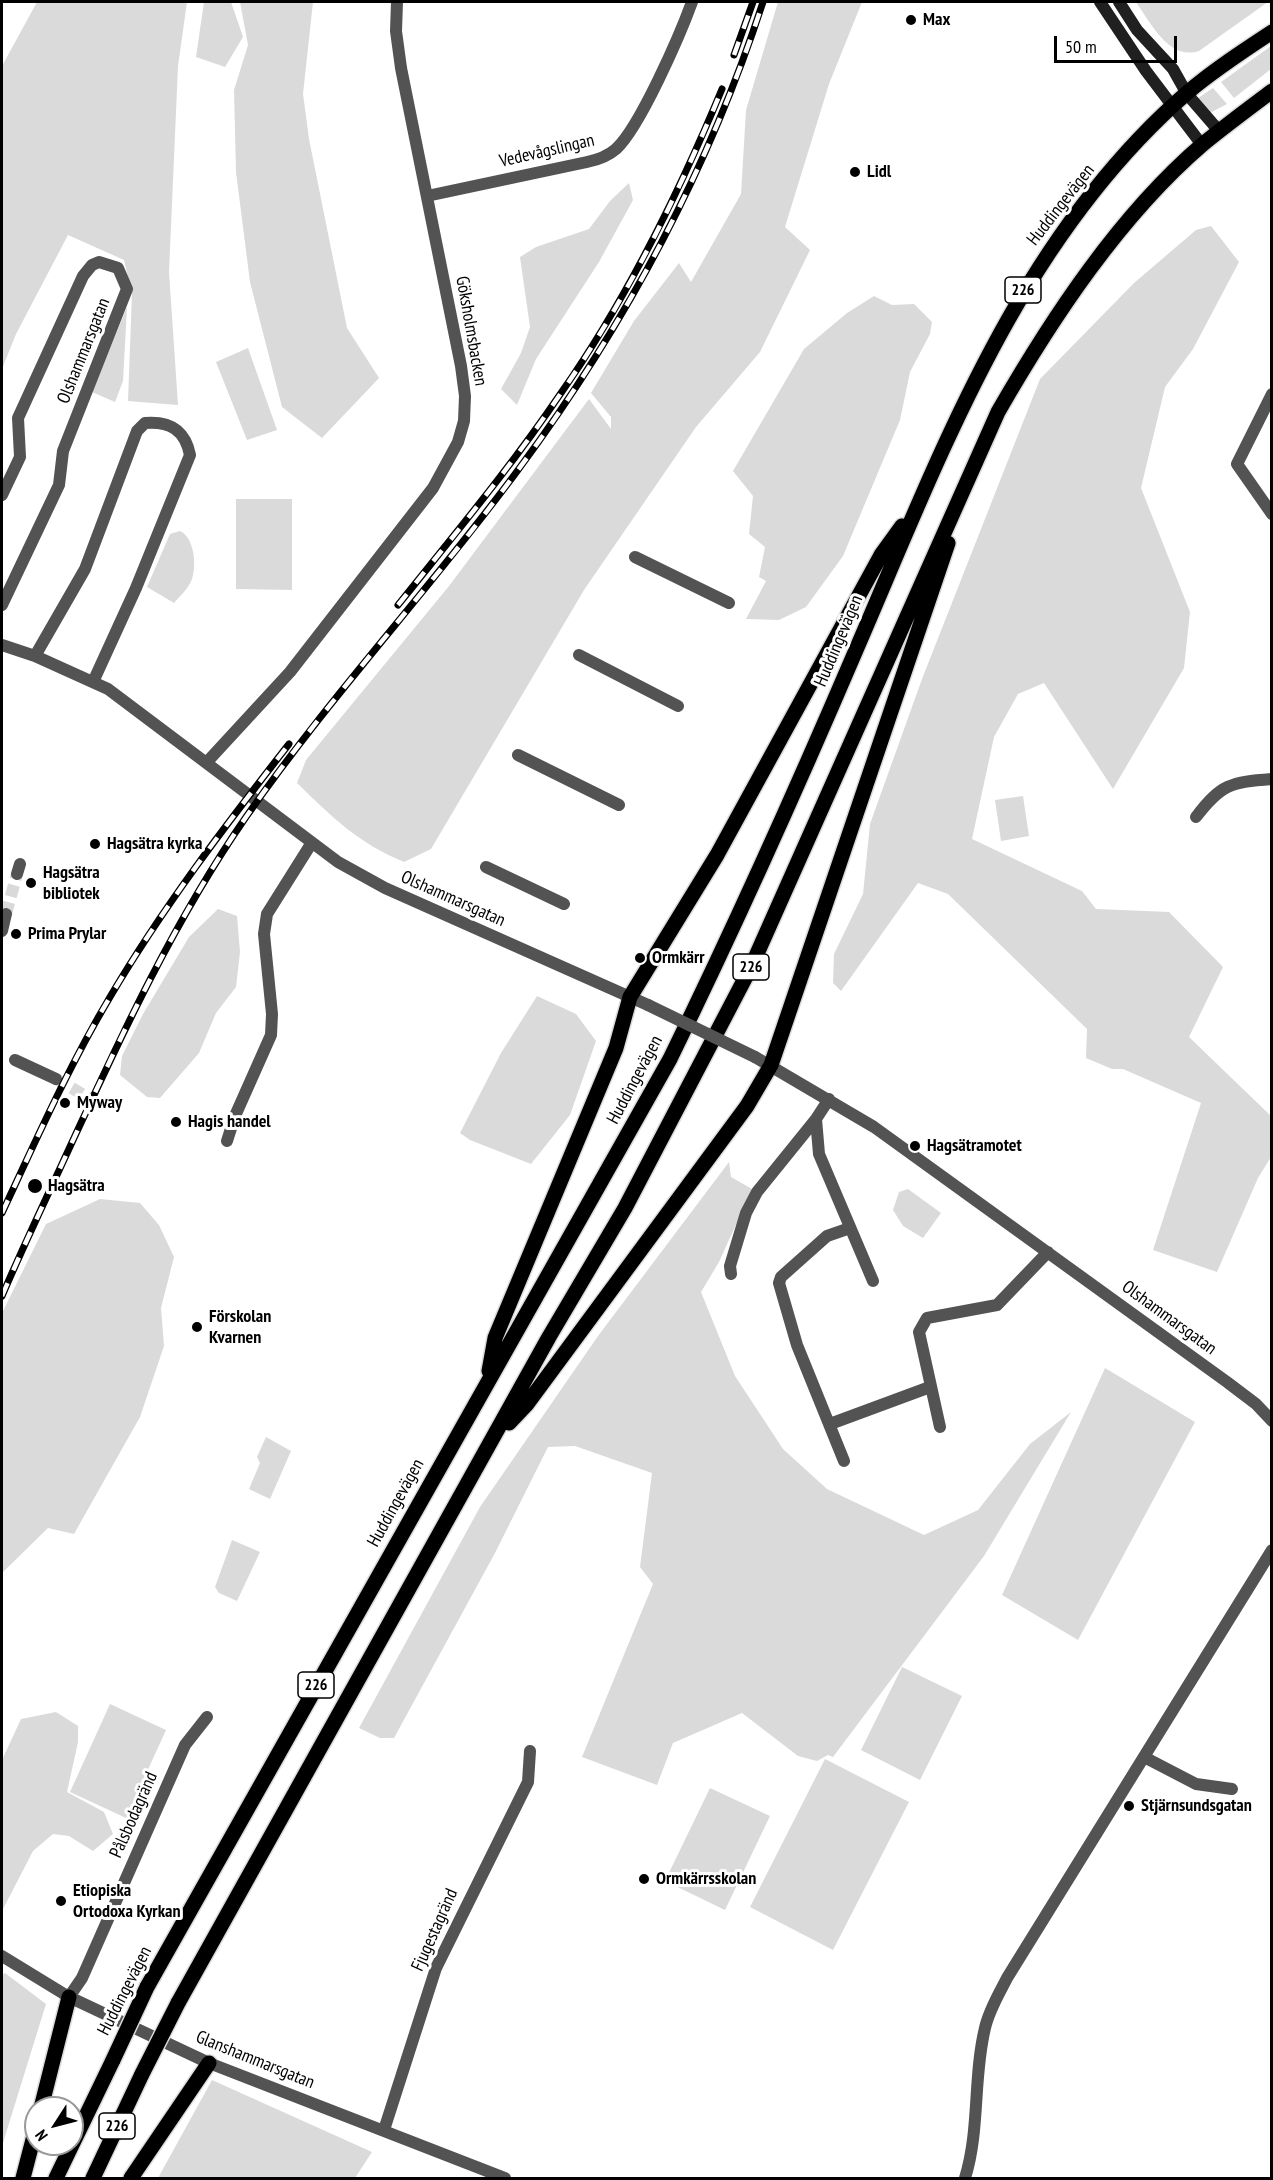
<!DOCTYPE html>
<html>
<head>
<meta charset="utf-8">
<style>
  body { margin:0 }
  #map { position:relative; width:1273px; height:2180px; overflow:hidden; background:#fff; font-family:"PT Sans Narrow",sans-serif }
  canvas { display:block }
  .frame { position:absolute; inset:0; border:3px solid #000; pointer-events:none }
  .north { position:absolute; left:24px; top:2096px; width:60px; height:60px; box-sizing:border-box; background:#fff; border:2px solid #999; border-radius:50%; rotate:234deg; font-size:16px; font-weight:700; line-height:24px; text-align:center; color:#000 }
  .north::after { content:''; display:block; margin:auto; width:21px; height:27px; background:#000; clip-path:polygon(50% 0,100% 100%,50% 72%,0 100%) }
  .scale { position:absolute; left:1054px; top:36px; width:123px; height:27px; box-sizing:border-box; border:3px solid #000; border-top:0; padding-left:8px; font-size:18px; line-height:21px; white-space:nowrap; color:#000; -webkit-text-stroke:4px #fff; paint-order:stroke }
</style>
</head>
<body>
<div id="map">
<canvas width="1273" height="2180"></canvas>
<div class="frame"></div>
<div class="north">N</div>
<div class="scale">50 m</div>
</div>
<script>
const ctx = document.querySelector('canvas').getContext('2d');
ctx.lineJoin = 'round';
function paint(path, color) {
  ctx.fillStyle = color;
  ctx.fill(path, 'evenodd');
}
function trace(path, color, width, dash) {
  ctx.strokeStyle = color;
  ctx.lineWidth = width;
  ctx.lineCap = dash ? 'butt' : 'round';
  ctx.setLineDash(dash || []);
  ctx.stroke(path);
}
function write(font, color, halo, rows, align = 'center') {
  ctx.font = font + ' "PT Sans Narrow",sans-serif';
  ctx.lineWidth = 6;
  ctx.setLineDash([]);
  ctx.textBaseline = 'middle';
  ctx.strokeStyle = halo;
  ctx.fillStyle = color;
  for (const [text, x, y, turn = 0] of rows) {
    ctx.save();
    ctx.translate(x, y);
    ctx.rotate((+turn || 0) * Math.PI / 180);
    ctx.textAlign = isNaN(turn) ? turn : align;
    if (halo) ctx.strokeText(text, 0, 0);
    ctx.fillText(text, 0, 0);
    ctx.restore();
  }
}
const green = new Path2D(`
  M37 2H187L178 66 169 272 178 405 128 401 132 293 124 260 68 235 16 334 2 369V66Z
  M204 2H231L243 37 225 67 196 57Z
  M240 2H313L303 94 309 139 347 328 379 378 322 438 282 407 250 282 236 172 234 90 248 45Z
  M778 2H862L829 84 785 227 810 250 760 352 696 427 584 590 431 849 404 862C358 843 332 817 297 783L306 760 449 586 589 399 611 429V417L591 393 634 321 679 263 691 282 741 194 746 110Z
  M1136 2H1268L1199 51C1169 61 1150 22 1136 2Z
  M1271 46V69L1234 98 1221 82Z
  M1213 88 1227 104 1208 114 1198 98Z
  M629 183 633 200 599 262 536 359 517 405 501 389 521 353 530 327 520 257 536 247 589 229 610 201Z
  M1211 226 1239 262 1193 349 1165 387 1141 488 1190 612 1184 668 1113 789 1044 683 1018 694 994 737 972 839 1082 891 1096 909 1169 912 1223 967 1189 1037 1271 1116V1157L1258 1178 1217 1272 1153 1250 1201 1103 1123 1069H1112L1086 1058 1087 1029 948 894 918 883 841 991 833 983 834 954 863 894 870 824 922 679 1040 379 1134 283 1196 230Z
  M874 296 892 305 914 304 932 322 930 334 910 372 900 420 843 556 806 607 779 620 746 619 766 581 759 577 765 547 749 534 753 496 733 471 804 349 847 313Z
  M127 307 123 381 115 402 92 392Z
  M248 348 277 430 247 440 216 362Z
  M236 499H292V590L236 589Z
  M180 531C194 537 197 565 192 579 189 588 180 596 174 603L147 587 170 534Z
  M1023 796 1029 836 1001 841 995 800Z
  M218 909 237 916 240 952 236 987 216 1013 199 1053 160 1098 147 1097 120 1075 122 1056 143 1014 189 937Z
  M537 996 576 1014 596 1041 570 1115 531 1164 470 1140 460 1133 501 1053Z
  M729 1162 731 1177 752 1189 719 1262 701 1292 735 1376 783 1449 827 1489 924 1535 978 1510 1030 1444 1071 1412 984 1556 833 1757 828 1755 817 1761 798 1756 742 1713 673 1743 657 1785 582 1757 653 1584 640 1567 652 1473 575 1446 548 1447 495 1553 394 1738H380L359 1728 480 1507 598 1336Z
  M908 1189 941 1213 923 1238 903 1226 893 1210 899 1192Z
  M100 1199 140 1203 159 1225 174 1257 161 1308 164 1346 140 1417 74 1534 48 1528 2 1573V1313L46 1224Z
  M1105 1368 1195 1422 1078 1640 1002 1595Z
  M266 1437 291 1451 270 1499 249 1489 260 1463 257 1457Z
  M232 1540 260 1552 237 1601 219 1593 215 1587Z
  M902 1667 962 1696 920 1780 861 1750Z
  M110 1704 166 1730 126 1818 70 1792Z
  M56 1712 78 1726V1742L67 1792 104 1812 113 1834 93 1851 69 1836 53 1834 33 1851 2 1911V1760L21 1719Z
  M825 1759 909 1802 833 1950 750 1907Z
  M710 1788 770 1816 725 1910 665 1881Z
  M5 1973 46 2004 2 2146V1975Z
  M212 2080 372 2152 355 2178H158Z`);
const streetTunnel = new Path2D(`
  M6 914 17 874
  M56 1079 96 1102`);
const street = new Path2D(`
  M427 196 587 162C597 160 608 156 616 149 640 127 680 35 692 2
  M1272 394 1237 464 1272 514
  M2 495 20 457 18 418 83 276 92 265 99 262 118 268 127 289 63 451 59 485 2 605
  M635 557 729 603
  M2 645 35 656 108 689 338 862 385 888 648 1005
  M579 655 678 706
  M35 656 85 569 137 431 145 423C170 421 185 430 190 455L136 588 93 682
  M518 755 619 805
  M207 762 290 672 433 488 458 442 464 421 465 396 461 366 401 68 396 31 397 2
  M1196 817C1221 784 1231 782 1272 779
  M486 867 564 904
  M17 874 20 864
  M2 931 6 914
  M755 1057 874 1127 1227 1382 1256 1404 1272 1421
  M15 1060 56 1079
  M829 1099 816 1119 819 1154 873 1281
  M227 1141 235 1116 271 1035 272 1014 264 934 267 914 311 844
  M731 1274 730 1266 746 1213 757 1192 816 1119
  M830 1424 930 1387
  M940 1427 919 1332 927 1318 997 1305 1048 1252
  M844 1461 797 1345 779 1283 781 1277 827 1236 850 1228
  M1144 1757 1196 1784 1232 1789
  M2 1956 69 1997 209 2063 505 2178
  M69 1997 82 1978 185 1745 207 1717
  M384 2130 436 1968 528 1782 530 1751
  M965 2178C980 2130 973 2077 985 2028 989 2010 999 1994 1007 1978L1272 1550`);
const secondary = new Path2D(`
  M1100 2 1146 71 1202 145
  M1119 2 1137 30 1173 69 1187 94 1219 131`);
const primary = new Path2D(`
  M489 1371 495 1338 616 1048 630 997 717 855 881 555 902 526
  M509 1423 527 1404 747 1106 771 1065 948 543
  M147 1987 670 1059C736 924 797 788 856 650 942 451 1019 238 1188 92 1214 70 1243 51 1272 32
  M178 2003 549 1337 625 1208 752 965 998 412C1052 318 1120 215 1203 144 1225 126 1248 109 1272 91
  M41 2108 69 1997
  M23 2178 36 2128
  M56 2178 113 2060
  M93 2178 142 2074
  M131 2178 209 2063`);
const rail = new Path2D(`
  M734 55 753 2
  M398 605C454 535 511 467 561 393 627 299 678 195 722 89
  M2 1213C36 1140 69 1066 110 997 163 907 225 826 289 744
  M2 1296C23 1247 46 1199 68 1151 121 1036 174 921 246 817 330 696 431 588 518 470 624 327 708 171 763 2`);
const streetBridge = new Path2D(`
  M648 1005 755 1057`);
const primaryBridge = new Path2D(`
  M113 2060 147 1987
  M142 2074 178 2003`);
const markers = [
  [911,20,6,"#000"],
  [855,172,6,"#000"],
  [95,844,6,"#000"],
  [31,883,6,"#000"],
  [16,934,6,"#000"],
  [640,958,6,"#000"],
  [65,1103,6,"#000"],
  [176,1122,6,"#000"],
  [915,1146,6,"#000"],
  [35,1186,8,"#000"],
  [197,1327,6,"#000"],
  [1129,1806,6,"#000"],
  [644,1879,6,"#000"],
  [61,1901,6,"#000"]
];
const shields = [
  [1023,290,36],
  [751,967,36],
  [316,1685,36],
  [117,2126,36]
];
const shieldNames = [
  ["226",1023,290],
  ["226",751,967],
  ["226",316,1685],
  ["226",117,2126]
];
const poiNames = [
  ["Max",923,20],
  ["Lidl",867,172],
  ["Hagsätra kyrka",107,844],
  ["Hagsätra",43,873],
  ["bibliotek",43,894],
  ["Prima Prylar",28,934],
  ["Ormkärr",652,958],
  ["Myway",77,1103],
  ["Hagis handel",188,1122],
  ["Hagsätramotet",927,1146],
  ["Hagsätra",48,1186],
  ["Förskolan",209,1317],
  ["Kvarnen",209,1338],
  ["Stjärnsundsgatan",1141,1806],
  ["Ormkärrsskolan",656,1879],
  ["Etiopiska",73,1891],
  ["Ortodoxa Kyrkan",73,1912]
];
const streetNames = [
  ["Vedevågslingan",547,151,-13],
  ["Huddingevägen",1061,205,-52],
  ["Göksholmsbacken",471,331,80],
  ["Olshammarsgatan",84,351,-68],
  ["Huddingevägen",839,641,-67],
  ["Olshammarsgatan",453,899,24],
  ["Huddingevägen",635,1080,-62],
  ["Olshammarsgatan",1169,1318,36],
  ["Huddingevägen",396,1503,-61],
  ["Pålsbodagränd",134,1815,-66],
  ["Fjugestagränd",435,1930,-66],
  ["Huddingevägen",125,1991,-63],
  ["Glanshammarsgatan",255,2060,22]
];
paint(green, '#dadada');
trace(streetTunnel, '#d9d9d9', 12, [12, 6]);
trace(primary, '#dbdbdb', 18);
trace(street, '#535353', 12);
trace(secondary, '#202020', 12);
trace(primary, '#000', 15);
trace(rail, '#000', 7);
trace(rail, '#fff', 4.5, [14]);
trace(primaryBridge, '#dbdbdb', 18, []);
trace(streetBridge, '#535353', 12);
trace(primaryBridge, '#000', 15);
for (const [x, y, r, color] of markers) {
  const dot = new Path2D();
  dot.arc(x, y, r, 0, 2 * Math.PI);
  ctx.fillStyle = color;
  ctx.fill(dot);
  trace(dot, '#fff', 2);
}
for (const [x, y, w] of shields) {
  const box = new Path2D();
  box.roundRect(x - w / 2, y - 13, w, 26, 4.5);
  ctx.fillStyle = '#fff';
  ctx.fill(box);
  trace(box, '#000', 1.5);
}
write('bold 16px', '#000', null, shieldNames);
write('bold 18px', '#000', '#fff', poiNames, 'left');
write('18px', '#000', '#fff', streetNames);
</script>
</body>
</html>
